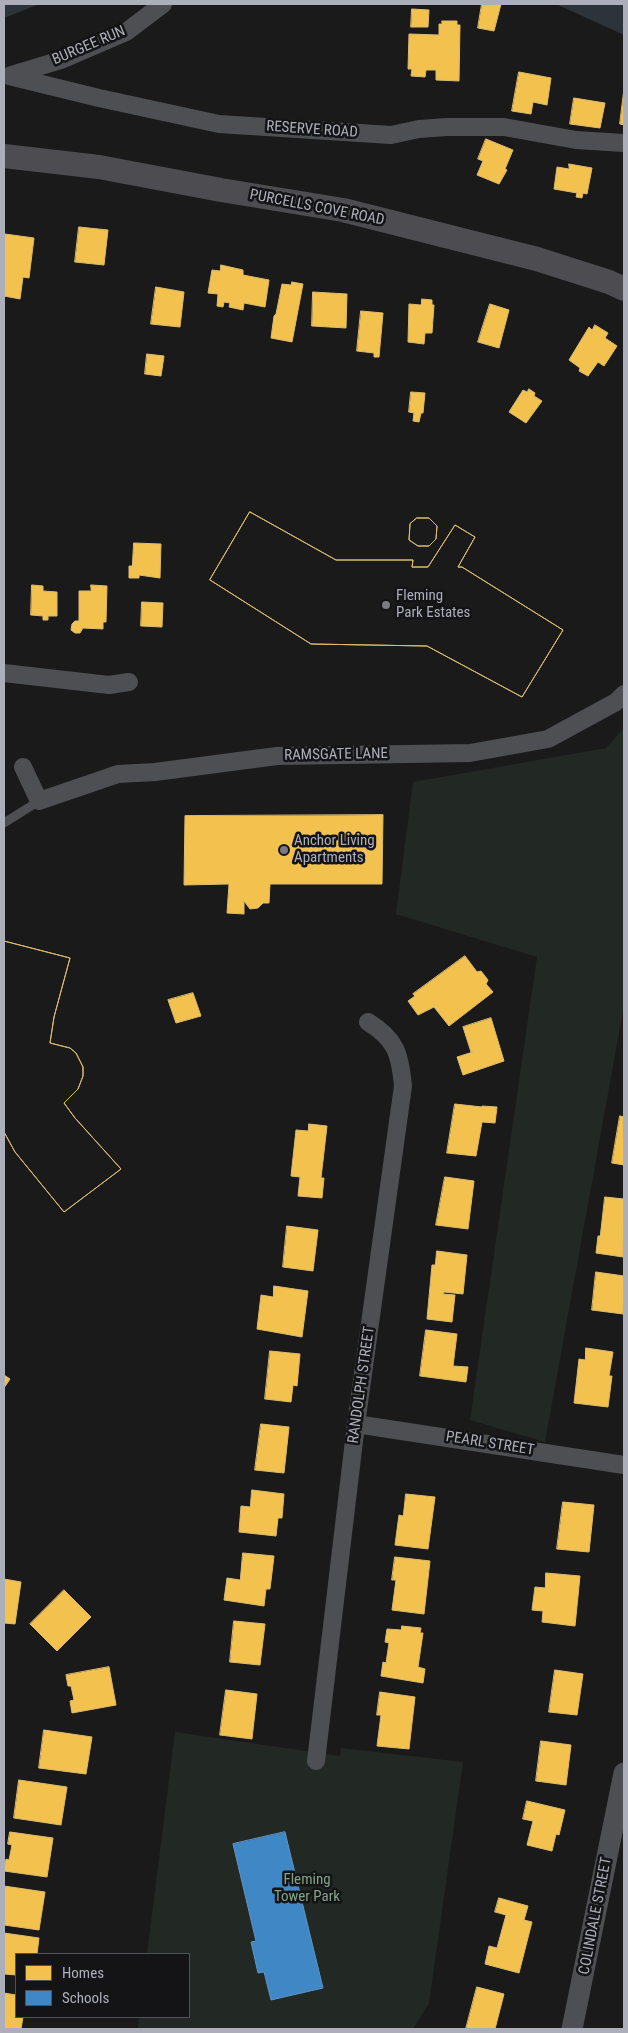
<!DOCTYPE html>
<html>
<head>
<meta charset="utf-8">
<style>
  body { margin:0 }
  #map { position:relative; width:628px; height:2033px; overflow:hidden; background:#1a1a1a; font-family:"Roboto Condensed",sans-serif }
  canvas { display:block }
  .frame { position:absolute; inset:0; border:5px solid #acaeba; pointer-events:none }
  .legend { position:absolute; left:15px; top:1953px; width:175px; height:65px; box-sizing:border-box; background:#141416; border:1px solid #515258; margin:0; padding:6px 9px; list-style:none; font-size:15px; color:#acaeba }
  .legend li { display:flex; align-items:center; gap:10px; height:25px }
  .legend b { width:25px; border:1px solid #515258 }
</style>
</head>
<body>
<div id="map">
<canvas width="628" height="2033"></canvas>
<div class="frame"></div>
<ul class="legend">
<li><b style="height:14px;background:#f2c14e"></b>Homes</li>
<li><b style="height:14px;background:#3f88c5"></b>Schools</li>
</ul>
</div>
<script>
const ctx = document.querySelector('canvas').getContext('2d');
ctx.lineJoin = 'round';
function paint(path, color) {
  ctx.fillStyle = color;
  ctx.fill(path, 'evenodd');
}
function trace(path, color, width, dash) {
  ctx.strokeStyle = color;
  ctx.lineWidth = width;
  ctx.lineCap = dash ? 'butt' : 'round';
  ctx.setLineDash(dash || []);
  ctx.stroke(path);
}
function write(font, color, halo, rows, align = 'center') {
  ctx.font = font + ' "Roboto Condensed",sans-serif';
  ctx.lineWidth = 5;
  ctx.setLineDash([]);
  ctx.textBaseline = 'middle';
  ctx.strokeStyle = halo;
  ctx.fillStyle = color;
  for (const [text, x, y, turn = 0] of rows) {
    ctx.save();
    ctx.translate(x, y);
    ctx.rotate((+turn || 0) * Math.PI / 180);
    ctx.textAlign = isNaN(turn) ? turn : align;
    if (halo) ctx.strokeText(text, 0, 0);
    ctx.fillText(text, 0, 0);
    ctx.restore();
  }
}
const green = new Path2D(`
  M624 728V1005L545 1442 470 1420 537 957 396 914 413 782 606 748Z
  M175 1732 340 1756 341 1748 463 1762 429 2003 413 2029H138L139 2017H189V1954H147Z`);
const water = new Path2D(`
  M4 4H40L4 18Z
  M556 4H624V35Z`);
const homes = new Path2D(`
  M482 4H501L494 31 478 28Z
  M412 9 429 10 428 27H411Z
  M442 21H457V25H460L459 81 436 80V70H426L425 77 411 76 412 69H408L409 34 439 35V24H442Z
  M519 72 551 78 547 105 533 102 531 114 512 111Z
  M624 89V125L620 124Z
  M574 98 605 103 600 128 570 124Z
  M486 139 513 150 505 169 507 170 499 184 477 175 483 161 478 159Z
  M569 164 592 168 587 194 583 193 582 198 576 197 577 193 554 189 557 167 569 169Z
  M79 227 108 230 104 265 75 262Z
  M5 234 34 238 29 278 23 277 20 299 4 296Z
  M221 265 243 270V275L269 280 265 307 244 303 243 310 229 307 230 303 224 302 223 307 217 306 218 294 208 293 212 270 220 271Z
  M292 282 303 284 292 342 271 338 274 316 276 314 282 284 291 285Z
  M156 287 184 292 180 327 151 324Z
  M313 292 347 294 346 328 312 326Z
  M422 299 432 300V305H434L432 333H425L424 344 408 342 409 304 421 305Z
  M490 304 509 310 499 348 478 342Z
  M361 311 383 313 379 357H374V353L357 351Z
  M595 325 608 333 605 338 617 346 604 366 598 362 588 376 579 371 580 368 569 360 589 327 592 330Z
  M147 354 164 356 161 376 145 374Z
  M529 389 535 393 534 396 542 401 526 423 509 412 523 390 527 392Z
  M411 392 425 393 423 413H421L419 422 413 421 414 413 409 412Z
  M250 512 336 560H413L412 567H428L455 525 475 537 458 567H462L563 630 522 697 427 646 311 644 210 580Z
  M250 512 336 560H413L412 567H428L455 525 475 537 458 567H462L563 630 522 697 427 646 311 644 210 580Z
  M417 518H429L437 526 436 539 429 546H418L409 540 410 524Z
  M417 518H429L437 526 436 539 429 546H418L409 540 410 524Z
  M134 543 161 544 160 578 139 575V578H129V566H132Z
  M32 585 43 586V591L57 592V616H48V620H43V616L31 615Z
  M91 585 107 586 106 622H103V629L83 628 80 633H75L71 630 72 624 75 621H79V591H91Z
  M142 602 163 603 162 627 141 626Z
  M383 815 382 884H270L269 903H263L258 908 250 909 244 901V914L227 913 229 884 184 885 185 816Z
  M4 941 70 958 54 1017 50 1043 70 1048 76 1053 83 1067V1076L78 1089 64 1103 75 1118 121 1169 64 1212 15 1152 4 1132Z
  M4 941 70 958 54 1017 50 1043 70 1048 76 1053 83 1067V1076L78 1089 64 1103 75 1118 121 1169 64 1212 15 1152 4 1132Z
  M465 956 477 972 481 971 488 980 486 984 493 992 449 1026 434 1007 418 1015 408 1001 415 996 413 994Z
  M193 993 201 1016 176 1023 168 1000Z
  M491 1018 504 1061 463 1075 457 1057 473 1052H471L463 1027Z
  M455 1104 482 1107V1106L497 1107 495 1123 482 1122 476 1156 447 1153Z
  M620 1116 624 1117V1165L612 1163Z
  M309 1124 327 1126 321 1178H324L322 1198 298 1196 300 1177 291 1176 296 1130 308 1131Z
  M445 1177 474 1181 468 1229 436 1225Z
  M605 1197 624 1199 623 1257 596 1253 598 1236H600Z
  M287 1226 318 1230 313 1271 283 1267Z
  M437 1251 467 1255 463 1294 444 1292 443 1294 455 1295 452 1322 427 1319 432 1265H435Z
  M596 1272 624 1276 623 1314 592 1310Z
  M274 1286 308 1291 302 1337 257 1329 261 1295 273 1297Z
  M426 1330 457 1334 453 1366 468 1367 466 1382 420 1376Z
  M586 1348 613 1352 609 1376H612L608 1407 574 1403 579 1359 585 1360Z
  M270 1351 300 1354 297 1386 293 1385 291 1402 265 1399Z
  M4 1375 10 1379 4 1388Z
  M261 1424 289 1427 284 1473 255 1470Z
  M252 1490 284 1494 282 1518H278L276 1536 239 1532 241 1506 250 1507Z
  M406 1494 435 1497 428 1549 395 1545 399 1515 403 1516Z
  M563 1502 594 1505 589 1552 557 1549Z
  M243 1553 274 1556 270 1589H266L264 1606 224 1600 227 1578 240 1580Z
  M395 1557 430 1561 424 1614 392 1610 396 1580H392Z
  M546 1573 580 1576 575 1626 542 1622 543 1611 532 1610 535 1587 545 1588Z
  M4 1579 21 1582 15 1624 4 1623Z
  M64 1590 91 1617 57 1651 30 1624Z
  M234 1621 265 1624 260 1665 230 1662Z
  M402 1626 421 1628 420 1633H423L418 1667 425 1669 423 1683 381 1676 383 1662 386 1663 389 1643 385 1642 387 1629 401 1630Z
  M109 1667 116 1705 72 1713 70 1701 74 1700 71 1686H68L66 1675Z
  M555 1670 583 1674 577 1715 549 1712Z
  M226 1690 257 1694 252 1739 220 1735Z
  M380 1692 415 1697 409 1749 377 1746 381 1715H377Z
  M44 1730 92 1737 86 1774 39 1768Z
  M541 1741 571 1745 566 1785 536 1781Z
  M19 1780 67 1787 61 1825 14 1818Z
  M527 1801 565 1810 559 1835 556 1834 552 1851 527 1845 533 1821 523 1819Z
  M10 1832 53 1838 47 1877 4 1871 6 1859 9 1860 12 1845 8 1844Z
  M4 1886 45 1892 39 1930 4 1925Z
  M499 1898 528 1906 524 1920 532 1922 519 1973 485 1964 489 1946 497 1948 506 1915 495 1912Z
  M4 1933 39 1938 37 1954H16V1975L4 1974Z
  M477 1987 504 1994 495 2029H466Z
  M4 1993 16 1995V2017H23L21 2029H4Z`);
const schools = new Path2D(`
  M285 1832 323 1988 271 2000 264 1972 258 1973 251 1942 256 1941 233 1844Z`);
const service = new Path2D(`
  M4 823 39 801`);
const minor = new Path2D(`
  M11 75 61 60 126 32 163 4
  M9 76 99 98 219 124 391 135 419 129 447 127H504L576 140 624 143
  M4 673 109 685 129 682
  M23 767 39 801 118 774 155 772 277 756 470 753 548 739 616 702 624 694
  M356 1424 624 1465
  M316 1761 356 1424 403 1086C400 1054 396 1039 368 1022`);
const tertiary = new Path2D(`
  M572 2029 624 1773`);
const secondary = new Path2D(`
  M4 156 99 167 221 190 343 210 537 259 609 282 624 289`);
const markers = [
  [386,605,5,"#797a82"],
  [284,850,5,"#797a82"]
];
const streetNames = [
  ["BURGEE RUN",89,46,-23],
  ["RESERVE ROAD",312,130,4],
  ["PURCELLS COVE ROAD",317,208,11],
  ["RAMSGATE LANE",336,755,-1],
  ["RANDOLPH STREET",362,1385,-82],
  ["PEARL STREET",490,1444,9],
  ["COLINDALE STREET",596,1916,-79]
];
const poiNames = [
  ["Fleming",396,596],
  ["Park Estates",396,613],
  ["Anchor Living",294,841],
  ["Apartments",294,858]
];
const parkNames = [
  ["Fleming",307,1880],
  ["Tower Park",307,1897]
];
paint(green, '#222924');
paint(water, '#2d333b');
paint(homes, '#f2c14e');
trace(homes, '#ddbb6e', 1);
paint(schools, '#3f88c5');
trace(schools, '#6093c2', 1);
trace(service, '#4e4f53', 9);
trace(minor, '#4e4f53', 18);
trace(tertiary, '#4e4f53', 21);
trace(secondary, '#4d4d51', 24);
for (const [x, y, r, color] of markers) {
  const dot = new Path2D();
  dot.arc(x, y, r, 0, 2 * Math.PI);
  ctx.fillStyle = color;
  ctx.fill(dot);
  trace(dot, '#141416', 2);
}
write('15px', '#acaeba', '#141416', streetNames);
write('15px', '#acaeba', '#141416', poiNames, 'left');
write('15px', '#84a38a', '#141416', parkNames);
</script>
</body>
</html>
